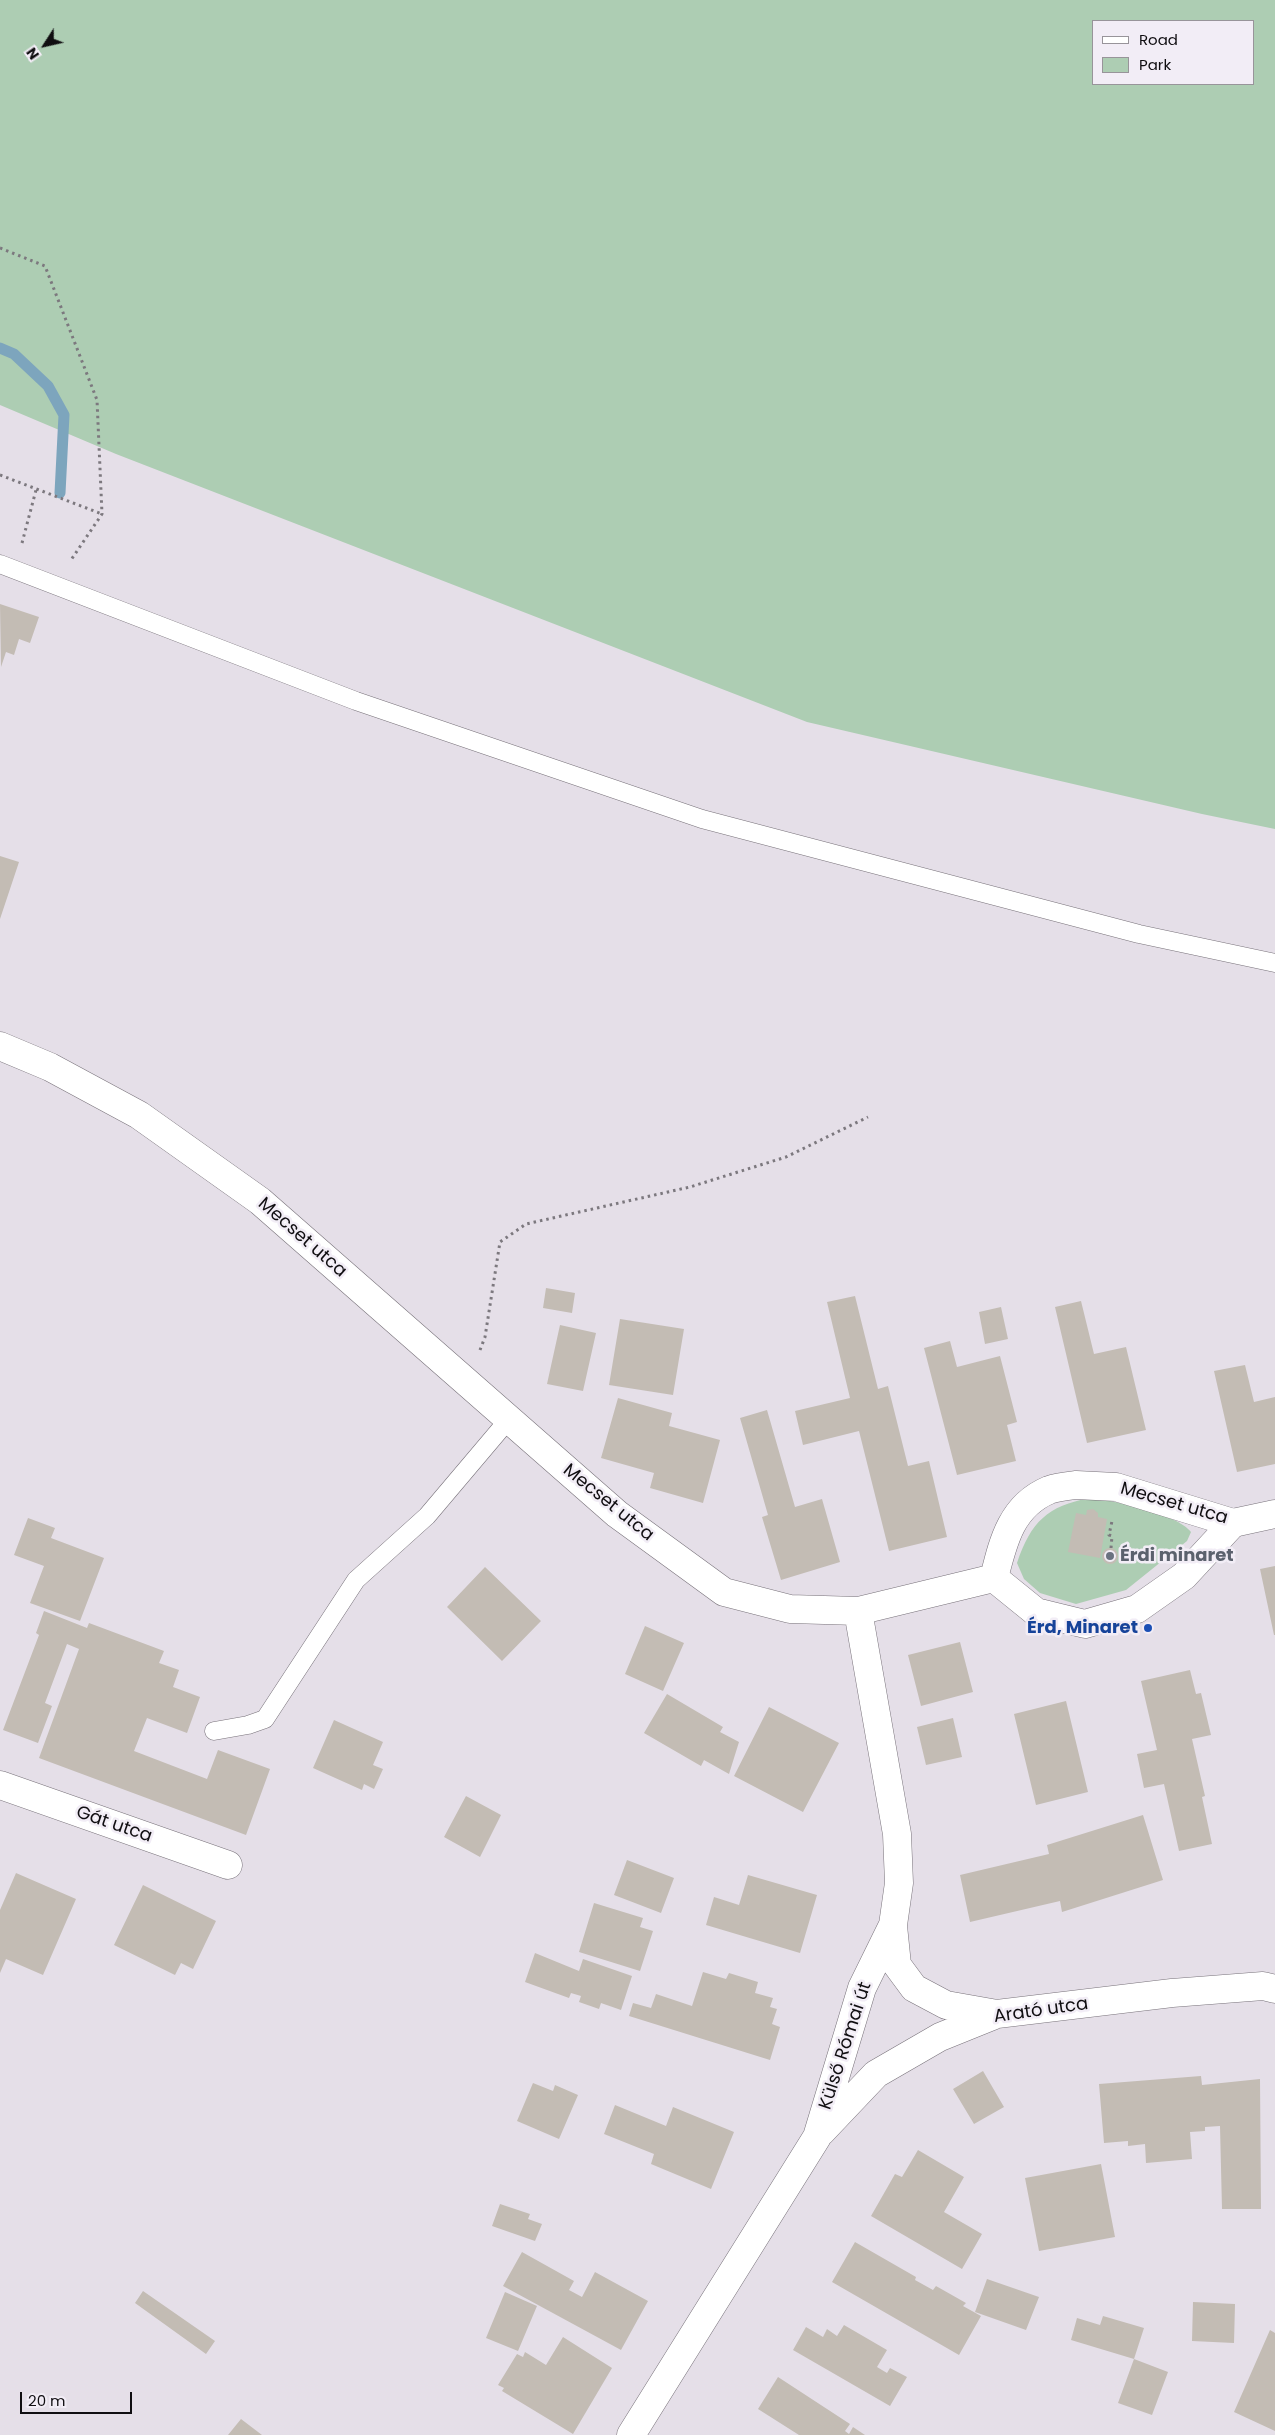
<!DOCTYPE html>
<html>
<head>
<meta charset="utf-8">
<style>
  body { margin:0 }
  #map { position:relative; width:1275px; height:2435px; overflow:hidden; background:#e5dfe8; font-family:Poppins,sans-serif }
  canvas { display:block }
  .legend { position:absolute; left:1092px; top:20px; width:162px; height:65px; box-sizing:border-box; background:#f2edf6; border:1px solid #98949a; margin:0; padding:6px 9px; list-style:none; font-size:15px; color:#100e11 }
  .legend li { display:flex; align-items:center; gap:10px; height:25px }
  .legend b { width:25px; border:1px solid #98949a }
  .north { position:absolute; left:20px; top:20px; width:50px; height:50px; -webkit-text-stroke:4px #f2edf6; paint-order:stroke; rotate:235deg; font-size:14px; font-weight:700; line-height:20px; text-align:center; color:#100e11 }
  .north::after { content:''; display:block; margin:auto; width:18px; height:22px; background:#100e11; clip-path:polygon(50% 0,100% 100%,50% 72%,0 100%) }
  .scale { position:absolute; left:20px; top:2392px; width:112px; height:22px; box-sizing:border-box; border:2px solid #100e11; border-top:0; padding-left:6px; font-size:15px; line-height:18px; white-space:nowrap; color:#100e11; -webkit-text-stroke:4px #f2edf6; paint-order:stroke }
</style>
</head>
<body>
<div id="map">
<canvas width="1275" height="2435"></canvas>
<ul class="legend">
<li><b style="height:6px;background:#fff"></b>Road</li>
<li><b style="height:14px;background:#adcdb3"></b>Park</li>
</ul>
<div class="north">N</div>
<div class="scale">20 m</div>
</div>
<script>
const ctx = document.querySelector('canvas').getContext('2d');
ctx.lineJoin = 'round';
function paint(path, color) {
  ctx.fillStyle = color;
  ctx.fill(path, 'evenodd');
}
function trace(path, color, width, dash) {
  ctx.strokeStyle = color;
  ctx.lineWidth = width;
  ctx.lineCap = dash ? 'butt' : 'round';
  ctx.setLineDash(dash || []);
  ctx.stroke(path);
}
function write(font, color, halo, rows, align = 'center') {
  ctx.font = font + ' Poppins,sans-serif';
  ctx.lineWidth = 5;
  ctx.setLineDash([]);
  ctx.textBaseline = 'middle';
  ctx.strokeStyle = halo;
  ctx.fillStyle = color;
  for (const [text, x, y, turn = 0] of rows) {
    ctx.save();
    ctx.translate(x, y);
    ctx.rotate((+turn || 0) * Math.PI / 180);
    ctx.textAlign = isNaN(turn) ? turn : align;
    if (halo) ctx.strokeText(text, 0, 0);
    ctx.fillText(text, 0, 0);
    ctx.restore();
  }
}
const green = new Path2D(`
  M0 0H1275V829L1202 814 807 722 116 454 0 405ZM1094 21H1254V84H1094Z
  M1090 1498C1112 1500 1178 1514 1191 1532L1187 1541 1126 1590 1076 1604 1040 1593 1024 1579 1017 1563C1031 1522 1047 1506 1090 1498Z`);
const stream = new Path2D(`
  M0 348 14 354 48 386 64 415 60 493`);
const building = new Path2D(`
  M0 604 39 617 30 643 19 639 14 655 6 652 1 667Z
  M0 856 19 862 0 919Z
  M546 1288 575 1293 572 1313 543 1308Z
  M855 1296 878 1389 888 1386 908 1466 929 1461 947 1537 889 1551 859 1431 803 1445 795 1411 850 1398 827 1302Z
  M1081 1301 1094 1354 1126 1347 1146 1430 1087 1443 1055 1307Z
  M1001 1307 1008 1339 985 1344 979 1312Z
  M620 1319 684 1329 673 1395 609 1385Z
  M560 1325 596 1333 583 1391 547 1384Z
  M950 1341 957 1367 1000 1356 1017 1422 1007 1425 1016 1461 957 1475 924 1348Z
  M1245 1365 1254 1402 1275 1397V1464L1237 1472 1214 1371Z
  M618 1398 672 1413 669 1426 720 1440 703 1503 650 1488 654 1473 601 1458Z
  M767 1410 795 1507 822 1499 840 1562 781 1580 762 1517 768 1515 740 1418Z
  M1093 1509 1098 1513V1517L1107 1519 1100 1558 1068 1552 1076 1513 1086 1515 1087 1510Z
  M28 1518 55 1528 51 1538 104 1558 80 1621 30 1603 44 1566 14 1555Z
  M1102 1556a8 8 0 1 1 16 0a8 8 0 1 1-16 0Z
  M1275 1566V1635H1274L1260 1569Z
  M485 1567 541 1621 502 1661 447 1607Z
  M44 1611 87 1628 89 1623 164 1651 159 1663 179 1670 173 1687 200 1697 187 1733 147 1718 134 1751 207 1779 218 1750 270 1769 246 1835 39 1758 79 1649 67 1644 45 1703 52 1706 38 1743 3 1730 39 1635 36 1633Z
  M645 1626 684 1643 663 1691 625 1674Z
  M960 1642 973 1692 921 1706 908 1655Z
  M1190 1670 1196 1694 1201 1693 1211 1735 1192 1739 1205 1796 1202 1797 1212 1844 1179 1851 1164 1784 1144 1788 1137 1754 1157 1750 1141 1681Z
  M667 1694 723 1727 720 1732 739 1742 729 1774 704 1760 701 1766 644 1733Z
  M1066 1701 1088 1792 1036 1805 1014 1714Z
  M769 1707 839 1743 803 1812 734 1776Z
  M953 1718 962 1757 926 1765 917 1727Z
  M334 1720 383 1742 373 1765 383 1769 374 1789 364 1784 362 1790 313 1768Z
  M466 1796 501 1815 480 1857 444 1837Z
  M1143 1815 1163 1880 1062 1912 1060 1901 970 1922 960 1875 1049 1854 1047 1845Z
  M627 1860 674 1878 661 1913 614 1895Z
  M16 1873 76 1899 43 1975 6 1959 0 1973V1910Z
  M748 1875 817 1895 800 1953 706 1925 714 1897 739 1905Z
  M143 1885 216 1921 193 1969 181 1963 175 1975 114 1945Z
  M594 1903 643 1918 640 1927 653 1931 640 1971 579 1952Z
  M535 1953 579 1971 583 1959 632 1976 621 2010 601 2003 599 2009 579 2002 581 1996 571 1993 569 1998 525 1982Z
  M703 1972 726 1979 729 1973 758 1982 755 1993 773 1998 770 2007 777 2009 772 2024 780 2027 770 2060 629 2016 633 2003 651 2008 656 1994 692 2006Z
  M983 2071 1004 2107 974 2124 953 2089Z
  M1201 2076 1202 2085 1260 2079 1261 2209H1222L1220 2126 1205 2127V2131L1190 2132 1192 2159 1146 2163 1145 2144 1128 2146V2141L1104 2143 1099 2084Z
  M533 2083 553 2091 555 2085 578 2095 559 2139 517 2121Z
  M615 2105 666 2126 673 2107 734 2132 711 2189 651 2164 654 2154 604 2134Z
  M918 2150 964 2177 944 2212 982 2234 962 2269 871 2216 895 2174 902 2177Z
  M1101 2164 1115 2237 1039 2251 1025 2178Z
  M500 2204 530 2214 528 2219 542 2224 535 2241 492 2226Z
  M855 2242 916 2277 915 2280 933 2290 936 2286 966 2303 963 2306 981 2316 959 2355 832 2282Z
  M522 2252 574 2281 569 2290 582 2297 595 2272 648 2301 621 2350 503 2286Z
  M987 2279 1039 2297 1026 2330 975 2312Z
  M143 2291 215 2341 206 2354 135 2303Z
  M505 2292 537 2306 518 2351 486 2338Z
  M1193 2302 1235 2304 1234 2343 1192 2341Z
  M1103 2316 1144 2328 1134 2359 1071 2340 1077 2318 1100 2325Z
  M844 2325 887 2350 877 2367 887 2373 890 2368 907 2377 890 2406 793 2350 806 2327 823 2337 827 2329 837 2336Z
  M1270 2330 1275 2333V2431L1234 2412Z
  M563 2337 612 2368 573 2434 502 2391 504 2388 498 2385 517 2354 523 2357 525 2352 546 2365Z
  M1134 2359 1168 2372 1152 2415 1118 2403Z
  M778 2377 850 2424 845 2431 849 2434 853 2427 865 2435H799L758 2409Z
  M241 2419 262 2435H228Z`);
const path = new Path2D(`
  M0 248 45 266 97 400 102 514 71 560
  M0 475 102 514
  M22 543 36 490
  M480 1350 485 1337 500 1242 526 1224 690 1187 786 1157 868 1117
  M1111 1548 1112 1536 1109 1535 1112 1521`);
const lane = new Path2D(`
  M0 564 356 701 702 819 1139 934 1275 963
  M214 1731 248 1725 265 1719 356 1580 427 1516 509 1419`);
const street = new Path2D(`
  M0 1046 50 1067 139 1115 260 1201 617 1514 724 1592 790 1609 858 1611 994 1578
  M1076 1485 1116 1487 1233 1523 1184 1576 1137 1609 1085 1624 1036 1612 994 1578C1003 1542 1011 1506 1049 1490 1057 1487 1067 1486 1076 1485Z
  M0 1785 228 1865
  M893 1926 897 1965 914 1988 946 2005 997 2014
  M821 2132 876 2074 940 2037 997 2014 1172 1993 1263 1986 1275 1989
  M631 2435 817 2137 862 1988 893 1925 899 1883 897 1834 858 1611`);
const secondary = new Path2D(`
  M1233 1523 1275 1514`);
const markers = [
  [1110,1556,5,"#6b7280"],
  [1148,1628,5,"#1a4fb4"]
];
const streetNames = [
  ["Mecset utca",302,1238,41],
  ["Mecset utca",608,1503,39],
  ["Mecset utca",1174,1504,16],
  ["Gát utca",114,1825,19],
  ["Arató utca",1041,2011,-8],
  ["Külső Római út",846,2046,-72]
];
const worshipNames = [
  ["Érdi minaret",1120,1556]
];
const transitNames = [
  ["Érd, Minaret",1138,1628]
];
paint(green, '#adcdb3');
trace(stream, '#7da5bd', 11);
paint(building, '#c3bcb4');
trace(lane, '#78727a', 19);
trace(street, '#78727a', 29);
trace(secondary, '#78727a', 29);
trace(path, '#7c787e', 3, [2.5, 4]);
trace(lane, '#fff', 18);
trace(street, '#fff', 28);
trace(secondary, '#fff', 28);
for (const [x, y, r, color] of markers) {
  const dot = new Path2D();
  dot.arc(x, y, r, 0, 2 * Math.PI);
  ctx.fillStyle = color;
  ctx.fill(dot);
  trace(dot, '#f2edf6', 2);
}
write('18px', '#100e11', '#f2edf6', streetNames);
write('bold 18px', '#5b616d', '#f2edf6', worshipNames, 'left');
write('bold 18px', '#164399', '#f2edf6', transitNames, 'right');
</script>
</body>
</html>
